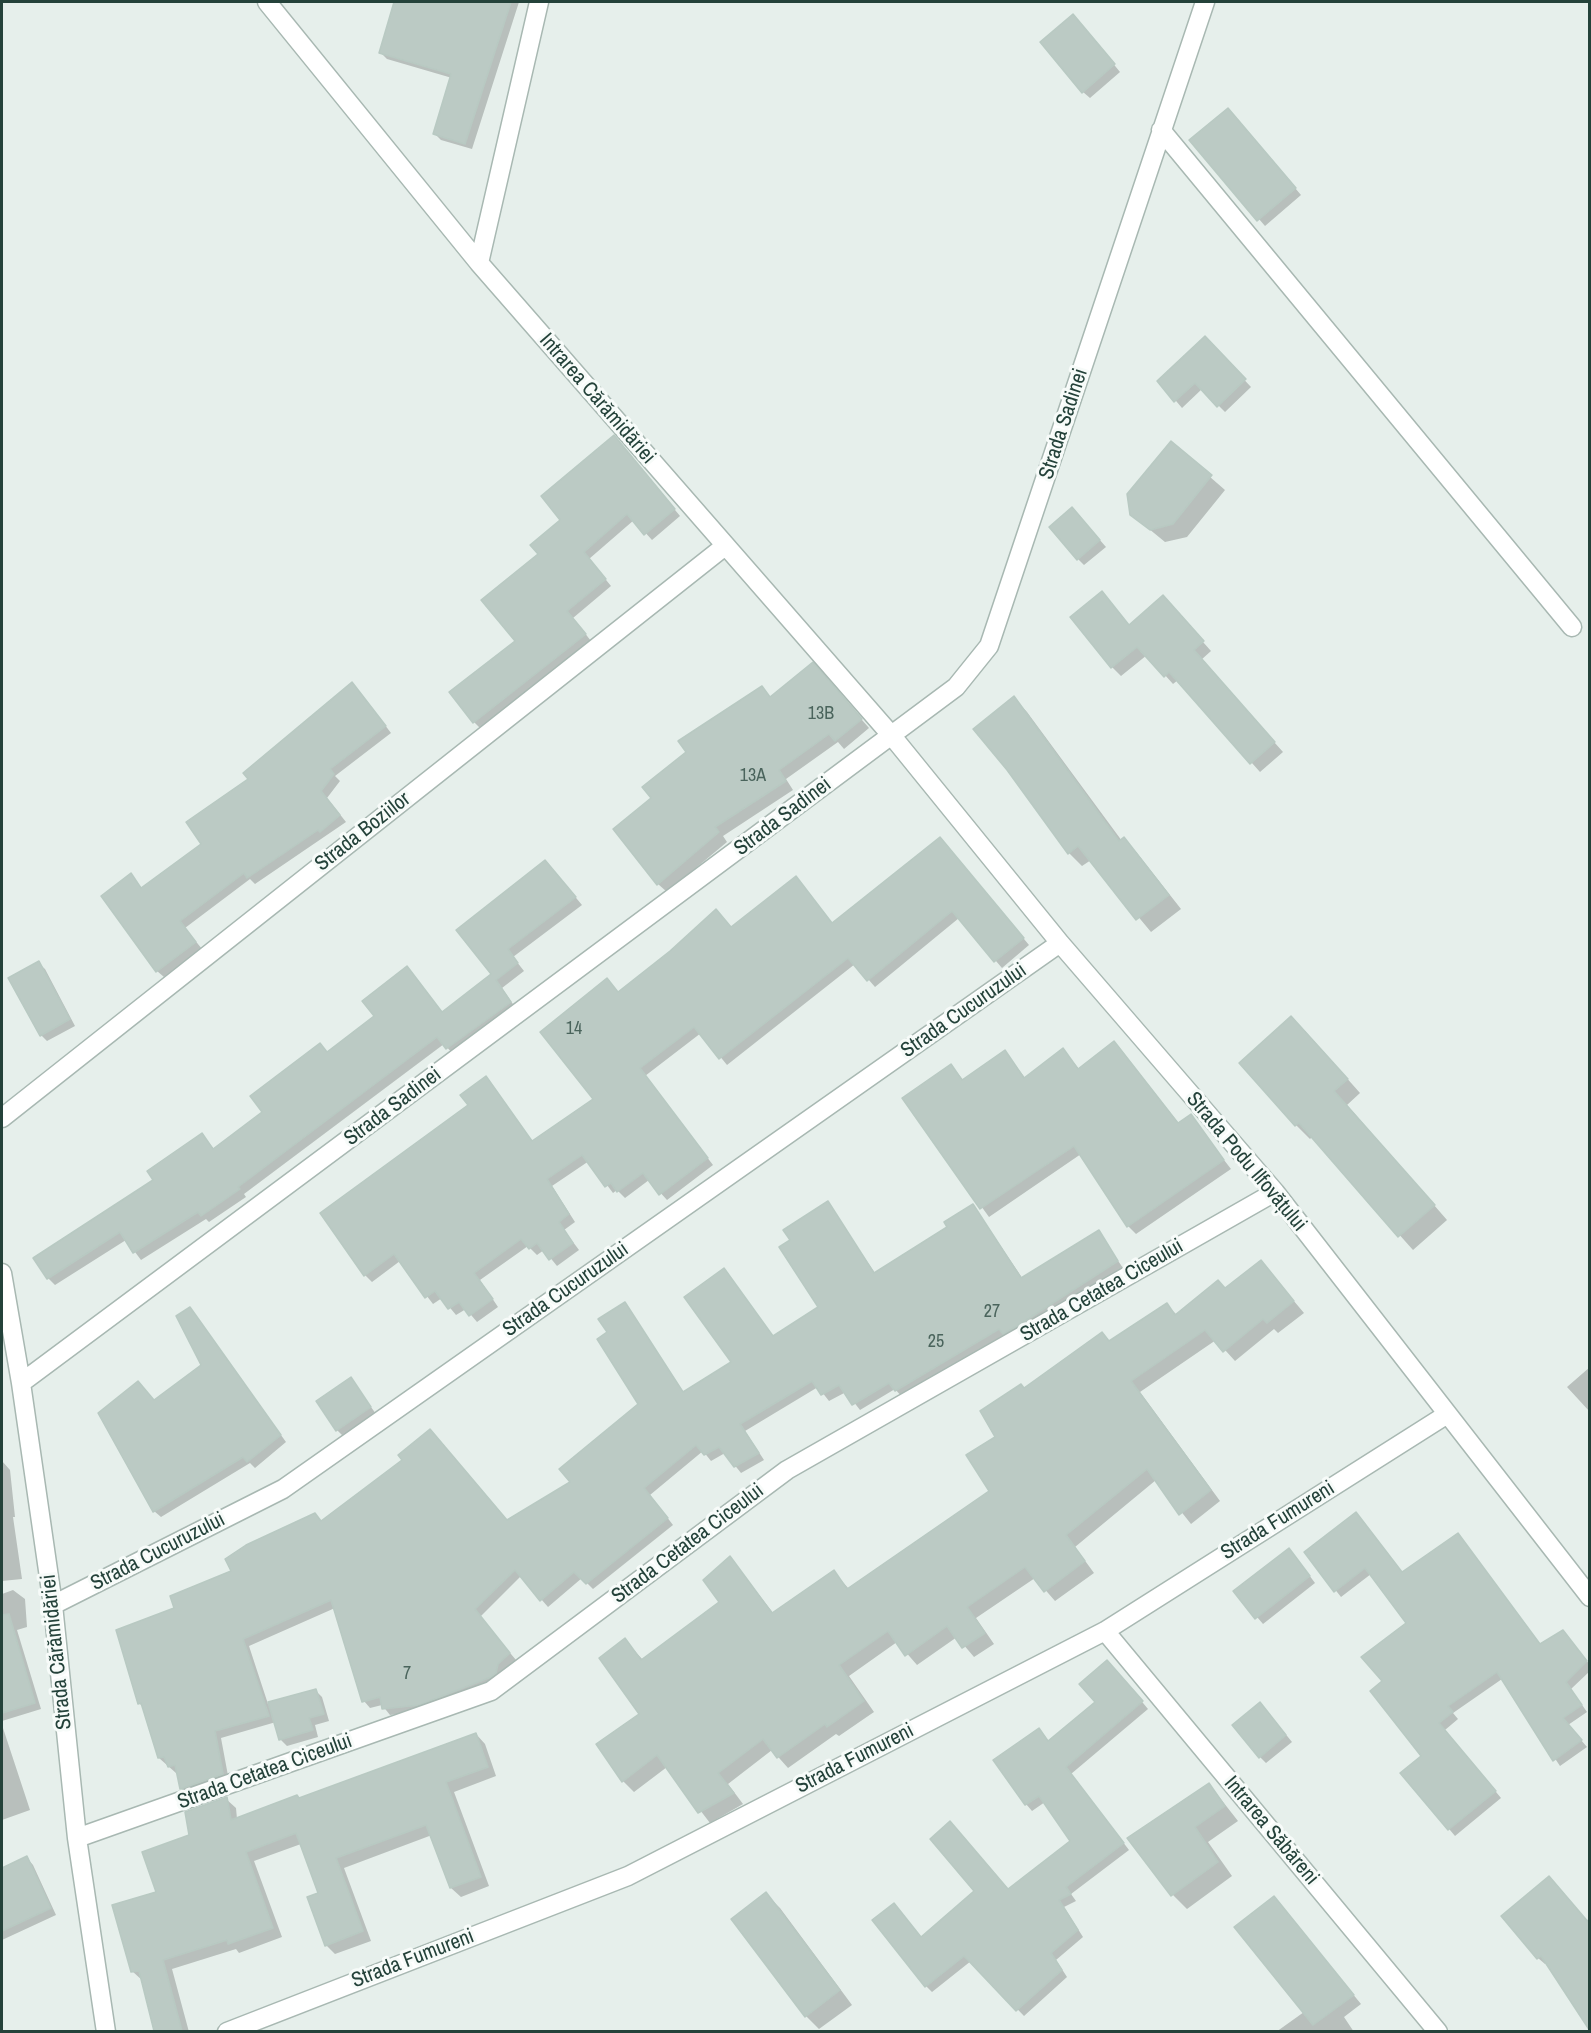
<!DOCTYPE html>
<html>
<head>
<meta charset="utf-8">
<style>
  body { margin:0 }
  #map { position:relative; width:1591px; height:2033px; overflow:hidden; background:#e6efeb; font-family:"Archivo Narrow",sans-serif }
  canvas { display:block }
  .frame { position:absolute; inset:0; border:3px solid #24423a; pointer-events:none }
</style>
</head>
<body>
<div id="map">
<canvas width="1591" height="2033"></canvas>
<div class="frame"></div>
</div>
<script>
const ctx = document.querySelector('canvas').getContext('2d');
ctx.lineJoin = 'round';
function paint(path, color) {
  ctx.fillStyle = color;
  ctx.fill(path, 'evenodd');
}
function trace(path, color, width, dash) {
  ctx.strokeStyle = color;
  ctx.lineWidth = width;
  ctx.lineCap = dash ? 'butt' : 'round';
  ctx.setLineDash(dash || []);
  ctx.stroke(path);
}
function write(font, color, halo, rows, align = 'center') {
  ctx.font = font + ' "Archivo Narrow",sans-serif';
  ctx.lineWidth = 6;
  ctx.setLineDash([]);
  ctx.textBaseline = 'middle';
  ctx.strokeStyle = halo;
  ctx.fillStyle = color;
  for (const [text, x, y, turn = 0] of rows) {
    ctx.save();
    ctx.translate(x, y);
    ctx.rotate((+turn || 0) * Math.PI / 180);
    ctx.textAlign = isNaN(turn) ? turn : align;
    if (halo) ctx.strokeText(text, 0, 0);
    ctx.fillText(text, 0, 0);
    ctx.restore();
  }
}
const shadow = new Path2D(`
  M396 2H519L472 149 441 140 434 133 452 78 387 59 380 52Z
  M1079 22 1120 72 1090 98 1083 92Z
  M1234 116 1301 195 1265 226 1191 140Z
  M1205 338 1251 387 1225 412 1202 389 1182 408 1160 382Z
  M620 443 680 516 652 540 634 520 589 559 611 586 573 618 591 641 480 728 474 722 517 641 540 554Z
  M1171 443 1225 490 1187 537 1165 542 1132 515Z
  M1078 515 1106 547 1084 565 1078 559Z
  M1102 593 1130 626 1171 606 1211 651 1201 660 1283 752 1260 772 1178 680 1173 684 1147 655 1121 676 1112 667Z
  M821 673 869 728 844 749 838 742 786 779 793 790 723 836 727 842 667 892 658 884 653 798 688 753 761 688 771 698Z
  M359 691 391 733 335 776 340 781 327 798 346 822 255 884 250 879 185 928 202 949 164 977 157 971 131 875 142 889 203 844 250 780Z
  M1014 698 1027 712 1122 841 1124 839 1137 853 1181 909 1151 932 1091 860 1082 866 1069 853Z
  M947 846 1029 945 1002 968 959 918 875 987 855 964 727 1065 701 1033 645 1076 713 1165 667 1200 649 1180 625 1198 617 1190 613 1193 589 1161 552 1186 575 1222 564 1230 579 1250 557 1266 544 1250 537 1255 528 1246 480 1280 498 1307 477 1322 466 1309 456 1315 442 1298 433 1304 400 1261 372 1282 365 1275 486 1078 533 1142 595 1100 619 994 802 885 833 924Z
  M552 869 582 905 513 957 524 971 502 988 517 1010 454 1055 444 1044 244 1194 246 1197 209 1222 206 1219 141 1260 126 1240 55 1285 48 1278 202 1135 215 1150 264 1112 328 1053 376 1016 407 968 443 1013 493 974Z
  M38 963 45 969 75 1026 47 1041 41 1035Z
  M1305 1031 1360 1093 1347 1105 1447 1220 1413 1250 1312 1137 1310 1139 1296 1125 1241 1063Z
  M1063 1050 1080 1070 1122 1051 1179 1124 1190 1116 1231 1169 1136 1234 1128 1226 1081 1154 989 1217 904 1099 951 1065 964 1081 1005 1052 1026 1079Z
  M827 1203 875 1273 949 1227 973 1205 1023 1279 1098 1232 1123 1268 1023 1332 902 1397 895 1389 860 1410 846 1392 829 1401 818 1387 745 1431 764 1460 741 1473 725 1453 711 1461 703 1451 650 1495 673 1525 593 1589 582 1578 548 1607 521 1576 480 1617 516 1660 504 1671 502 1680 426 1711 390 1715 382 1705 370 1708 364 1701 335 1608 249 1646 268 1704 316 1691 322 1697 329 1721 315 1725 318 1737 287 1746 280 1739 276 1722 221 1738 229 1781 188 1795 182 1789 178 1773H176L159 1758 145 1709 139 1703 176 1608 233 1572 321 1522 507 1521 573 1482 640 1404 609 1333 625 1304 684 1393 733 1363 724 1270 774 1337 820 1308 792 1240Z
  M1261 1262 1304 1313 1278 1333 1274 1329 1235 1361 1216 1340 1140 1392 1220 1501 1191 1524 1156 1480 1075 1547 1094 1573 1055 1601 1035 1578 976 1618 994 1644 974 1657 957 1637 917 1665 897 1642 849 1676 874 1712 839 1736 836 1734 788 1768 772 1750 728 1784 743 1804 710 1823 667 1767 634 1792 623 1781 598 1744 641 1714 625 1640 643 1660 721 1602 730 1558 774 1614 834 1572 849 1589 991 1491 997 1437 1024 1389 1102 1334 1110 1342 1167 1305 1177 1315 1225 1290Z
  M190 1309 286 1442 255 1468 250 1463 161 1517 154 1511V1402L203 1366Z
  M1590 1367V1412L1567 1387Z
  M351 1379 376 1414 343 1436 337 1430Z
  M2 1461 10 1470 15 1517H13L22 1579 2 1581Z
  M1458 1535 1541 1645 1569 1639 1590 1665V1671L1571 1689 1587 1712 1568 1725 1587 1747 1560 1766 1502 1679 1453 1713 1458 1719 1445 1730 1501 1798 1455 1836 1402 1773 1423 1756 1384 1682 1409 1623 1371 1574 1341 1597 1306 1553 1403 1573Z
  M1295 1556 1315 1583 1263 1624 1235 1591Z
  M13 1590 25 1599 27 1627 17 1630 41 1709 2 1721V1594Z
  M1114 1668 1148 1709 1071 1774 1129 1850 1071 1894 1076 1901 1064 1907 1083 1937 1056 1960 1067 1977 1024 2016 971 1961 932 1992 926 1986 922 1938 1009 1890 1072 1841 1045 1802 1032 1811 1026 1804 995 1761 1045 1736 1049 1743 1097 1702Z
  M1266 1710 1292 1742 1266 1763 1260 1757Z
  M2 1725 30 1810 2 1820Z
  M476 1734 485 1744 496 1776 454 1792 489 1886 461 1897 451 1888 432 1835 344 1868 371 1941 335 1954 326 1945 320 1894 301 1844 254 1861 282 1937 239 1953 236 1949 172 1969 189 2032H155L143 1981 132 1971 158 1893 191 1836 226 1799 236 1808 237 1819 300 1799Z
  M1209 1784 1238 1821 1208 1842 1232 1876 1187 1909 1173 1895Z
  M27 1858 33 1865 56 1915 2 1940V1870Z
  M766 1894 780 1908 852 2005 819 2029 806 2016Z
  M1274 1898 1361 2004 1344 2017 1354 2032H1276L1304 2012Z
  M1503 1916 1586 1921 1590 1918V2028L1547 1962 1545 1964 1538 1958Z`);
const building = new Path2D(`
  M394 2H511L465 144 433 134 451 74 379 53Z
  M1073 14 1115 64 1082 93 1040 42Z
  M1228 108 1296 188 1257 221 1189 140Z
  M1205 336 1246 379 1217 407 1195 383 1174 402 1157 381Z
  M614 435 675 509 644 535 627 514 584 552 606 579 567 611 586 634 473 723 449 692 515 641 481 600 538 554 530 545 560 520 541 496Z
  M1171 441 1212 475 1173 524 1150 530 1130 515 1127 494Z
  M1072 507 1100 540 1077 560 1049 527Z
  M1102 591 1129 625 1163 595 1204 641 1194 650 1275 742 1250 764 1169 672 1164 677 1137 647 1111 668 1070 617Z
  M813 662 862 719 835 741 829 734 779 770 786 781 715 827 719 832 657 885 613 829 651 798 642 787 686 752 678 741 762 686 770 697Z
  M352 682 386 726 330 769 334 774 321 791 340 815 320 832 318 830 247 878 244 873 180 921 196 942 156 972 101 896 131 873 141 888 201 844 186 822 248 779 243 773Z
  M1014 696 1119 841 1124 837 1169 895 1136 920 1078 846 1068 854 1007 770 973 729Z
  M940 837 1024 938 994 962 952 911 867 981 848 958 719 1059 694 1027 640 1068 708 1158 659 1195 643 1173 617 1192 611 1183 605 1187 582 1155 547 1179 569 1214 559 1222 573 1243 549 1260 537 1243 529 1249 521 1239 474 1273 493 1299 469 1316 459 1302 448 1309 435 1291 425 1298 394 1254 364 1276 320 1213 468 1105 460 1095 486 1076 532 1141 593 1099 540 1032 607 978 618 992 670 951 716 909 731 927 796 876 832 923Z
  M545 860 576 897 508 949 518 963 496 980 511 1002 446 1049 437 1037 238 1187 240 1189 201 1216 198 1212 133 1253 120 1232 47 1279 33 1258 153 1180 147 1171 202 1133 213 1149 262 1112 250 1096 320 1043 327 1052 374 1016 362 1001 407 966 442 1012 491 974 456 930Z
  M39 961 70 1019 40 1036 8 978Z
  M1291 1016 1348 1079 1334 1091 1435 1205 1398 1237 1299 1123 1295 1126 1239 1063Z
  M1114 1041 1178 1123 1191 1114 1224 1160 1127 1227 1074 1146 980 1209 902 1098 951 1064 962 1080 1005 1050 1024 1078 1063 1048 1078 1069Z
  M828 1201 874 1273 947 1227 944 1222 973 1204 1021 1278 1099 1230 1118 1261 1017 1326 1003 1334 999 1329 895 1391 889 1383 852 1405 839 1385 821 1395 812 1381 740 1424 759 1453 734 1467 719 1447 704 1455 696 1445 644 1488 668 1518 586 1584 574 1572 540 1601 515 1570 475 1609 510 1653 498 1664 496 1673 491 1677 419 1705 382 1709 380 1697 362 1702 331 1600 243 1639 269 1716 215 1731 223 1774 180 1789 175 1765 168 1767 164 1757 158 1758 141 1703 138 1704 116 1630 174 1608 170 1596 231 1571 225 1559 246 1545 315 1513 321 1521 402 1460 398 1455 430 1429 507 1520 570 1482 559 1469 638 1404 597 1339 607 1332 598 1319 625 1302 683 1392 731 1362 684 1297 724 1268 773 1336 818 1307 779 1247 790 1240 783 1230Z
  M1261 1260 1294 1301 1267 1323 1263 1319 1223 1352 1205 1330 1131 1381 1211 1490 1179 1515 1147 1469 1066 1535 1085 1561 1044 1592 1025 1567 967 1607 985 1633 962 1648 947 1626 905 1656 888 1631 839 1665 864 1701 827 1727 825 1724 777 1758 763 1739 718 1773 734 1793 698 1813 657 1755 622 1782 596 1744 639 1714 599 1658 625 1638 641 1660 719 1602 703 1580 730 1556 772 1613 834 1570 847 1589 989 1491 966 1455 995 1437 980 1411 1021 1384 1024 1388 1102 1332 1109 1341 1167 1303 1175 1315 1218 1280 1225 1288Z
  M190 1307 281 1435 247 1462 243 1457 153 1512 98 1413 138 1381 154 1400 201 1365 176 1316Z
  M351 1377 371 1407 336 1431 316 1401Z
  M1356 1512 1402 1572 1458 1533 1540 1644 1563 1630 1587 1661 1566 1682 1582 1705 1563 1718 1582 1740 1553 1761 1497 1672 1448 1706 1453 1712 1439 1723 1496 1791 1448 1830 1400 1773 1421 1756 1370 1691 1382 1681 1361 1657 1406 1623 1365 1568 1334 1592 1304 1552Z
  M1289 1548 1310 1576 1255 1619 1233 1591Z
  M9 1614 35 1703 2 1713V1615Z
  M1107 1660 1143 1701 1066 1767 1124 1843 1066 1887 1071 1894 1059 1900 1078 1930 1051 1953 1062 1970 1016 2011 964 1956 925 1987 872 1920 894 1903 921 1937 974 1891 930 1839 950 1821 1008 1889 1070 1841 1039 1796 1025 1805 993 1760 1039 1728 1048 1741 1095 1702 1079 1684Z
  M316 1689 324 1714 309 1718 313 1730 279 1740 268 1702Z
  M1260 1702 1286 1735 1259 1758 1232 1725Z
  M476 1733 488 1767 446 1782 481 1877 450 1888 426 1825 336 1858 363 1931 325 1946 307 1897 318 1893 296 1833 246 1852 273 1928 228 1944 227 1940 163 1960 182 2031H154L139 1971 131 1972 112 1905 156 1892 142 1852 189 1835 185 1812 227 1797 231 1820 297 1795 299 1798Z
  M1209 1783 1225 1806 1195 1827 1218 1862 1171 1896 1127 1838Z
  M27 1856 51 1908 2 1931V1868Z
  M1549 1876 1590 1924V2031L1541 1956 1537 1959 1501 1916Z
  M766 1892 840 1990 805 2017 731 1919Z
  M1274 1896 1354 1995 1313 2025 1234 1927Z`);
const minor = new Path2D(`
  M267 2 479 263
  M539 2 479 263 892 736 1060 943 1275 1192 1590 1597
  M1161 130 1572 627
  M2 1118 725 546
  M2 1273 21 1383 53 1605 77 1838 106 2032
  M21 1383 956 687 989 646 1205 2
  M53 1605 283 1489 1060 943
  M1105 1631 1438 2032
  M77 1838 491 1691 787 1470 1275 1192
  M227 2032 628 1876 1105 1631 1446 1415`);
const numberNames = [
  ["13B",821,714],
  ["13A",753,776],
  ["14",574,1029],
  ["27",992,1312],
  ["25",936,1342],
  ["7",407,1674]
];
const streetNames = [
  ["Intrarea Cărămidăriei",597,399,49],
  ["Strada Sadinei",1064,424,-72],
  ["Strada Sadinei",783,817,-37],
  ["Strada Boziilor",363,832,-38],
  ["Strada Cucuruzului",964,1011,-35],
  ["Strada Sadinei",393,1107,-37],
  ["Strada Podu Ilfovățului",1246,1162,50],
  ["Strada Cucuruzului",566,1290,-35],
  ["Strada Cetatea Ciceului",1102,1291,-30],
  ["Strada Fumureni",1278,1521,-32],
  ["Strada Cetatea Ciceului",688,1544,-37],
  ["Strada Cucuruzului",158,1552,-27],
  ["Strada Cărămidăriei",57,1652,-96],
  ["Strada Fumureni",855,1759,-27],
  ["Strada Cetatea Ciceului",265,1772,-20],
  ["Intrarea Săbăreni",1271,1831,50],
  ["Strada Fumureni",413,1959,-21]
];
paint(shadow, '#0003');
paint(building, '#bbcac4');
trace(building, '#b8c9c2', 1.5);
trace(minor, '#a8b8b2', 21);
trace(minor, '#fff', 18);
write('18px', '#4a645c', null, numberNames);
write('21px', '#24423a', '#f7fbf9', streetNames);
</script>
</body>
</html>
